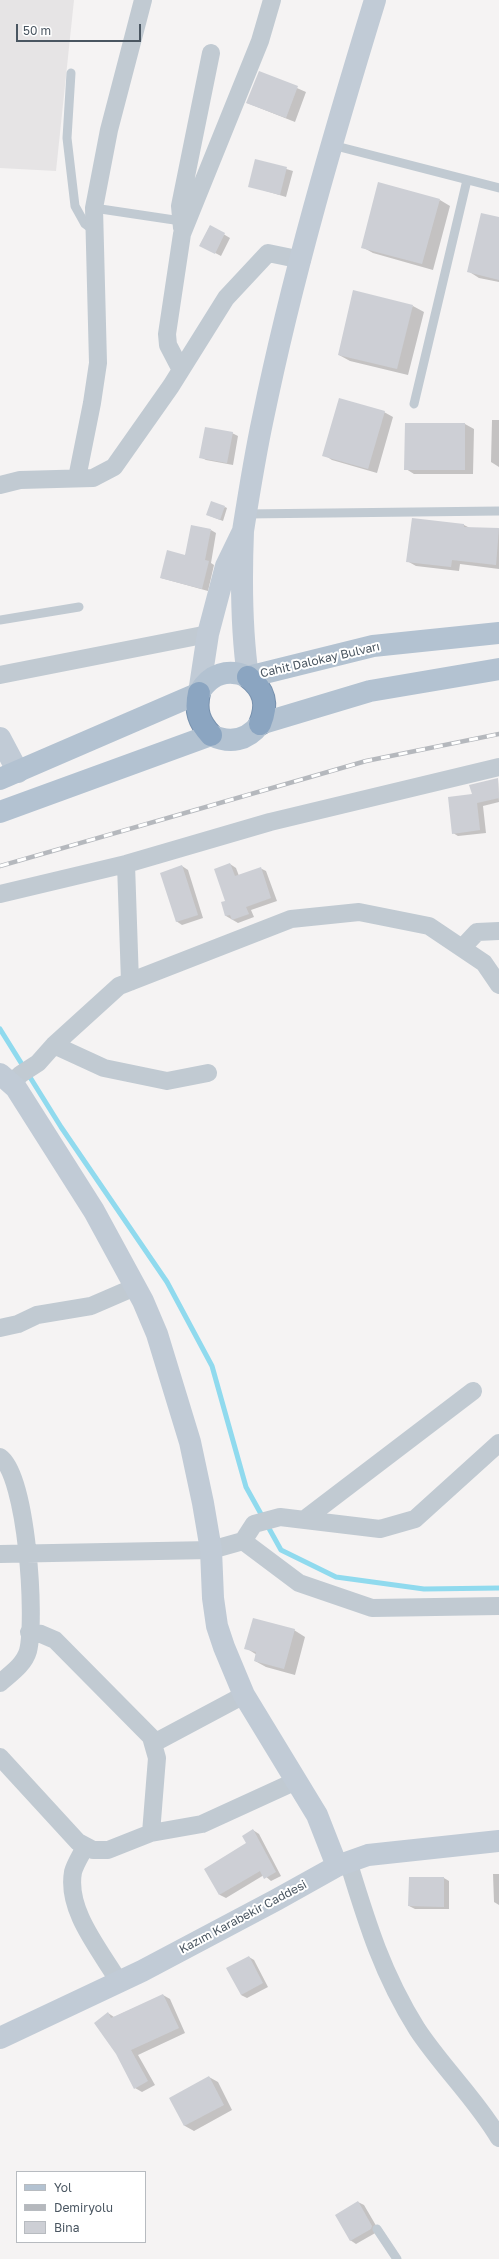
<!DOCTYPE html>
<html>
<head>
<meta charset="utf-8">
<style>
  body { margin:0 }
  #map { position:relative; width:499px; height:2259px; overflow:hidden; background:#f5f3f3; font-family:"Golos Text",sans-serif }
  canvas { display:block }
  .legend { position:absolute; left:16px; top:2171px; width:130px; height:72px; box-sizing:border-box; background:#fff; border:1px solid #b7bbc0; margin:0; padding:5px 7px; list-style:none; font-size:12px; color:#4a5661 }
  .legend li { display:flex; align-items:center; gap:8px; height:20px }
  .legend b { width:20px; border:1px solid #b7bbc0 }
  .scale { position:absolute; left:16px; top:24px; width:125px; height:18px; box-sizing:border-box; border:2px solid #4a5661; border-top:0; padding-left:5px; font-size:12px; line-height:14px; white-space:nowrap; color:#4a5661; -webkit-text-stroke:3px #fff; paint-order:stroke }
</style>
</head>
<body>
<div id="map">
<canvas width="499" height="2259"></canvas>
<ul class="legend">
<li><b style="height:5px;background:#b3c2d1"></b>Yol</li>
<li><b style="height:5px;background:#b5b8bd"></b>Demiryolu</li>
<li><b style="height:11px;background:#cdcfd5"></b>Bina</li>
</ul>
<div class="scale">50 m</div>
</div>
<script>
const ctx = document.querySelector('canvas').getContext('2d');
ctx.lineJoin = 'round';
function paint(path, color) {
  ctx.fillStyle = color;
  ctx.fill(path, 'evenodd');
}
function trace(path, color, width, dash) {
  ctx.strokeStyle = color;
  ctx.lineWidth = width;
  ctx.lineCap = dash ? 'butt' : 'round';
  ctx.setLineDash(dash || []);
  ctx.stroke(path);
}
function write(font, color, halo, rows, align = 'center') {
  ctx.font = font + ' "Golos Text",sans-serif';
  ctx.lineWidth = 4;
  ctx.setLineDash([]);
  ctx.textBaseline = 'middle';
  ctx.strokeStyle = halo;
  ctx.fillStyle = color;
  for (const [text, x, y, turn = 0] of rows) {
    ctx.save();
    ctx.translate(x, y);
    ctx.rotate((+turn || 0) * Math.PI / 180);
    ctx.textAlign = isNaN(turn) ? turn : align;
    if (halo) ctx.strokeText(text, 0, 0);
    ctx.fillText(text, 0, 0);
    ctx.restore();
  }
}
const education = new Path2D(`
  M0 0H74L56 171 0 168Z`);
const shadow = new Path2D(`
  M260 72 306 92 295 122 247 103Z
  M256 160 293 171 286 197 249 186Z
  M440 200 450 206 433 270 373 253 362 247Z
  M499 218V282L479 278 468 271Z
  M210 226 230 238 221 256 200 245Z
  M413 306 424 312 408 375 350 361 339 355Z
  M384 412 393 417 377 473 332 460 324 455Z
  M492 420H499V467L491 462Z
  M406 424H465L474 429 473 474H414L406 469Z
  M232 433 238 436 233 465 206 460 200 457Z
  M225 507 227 508 223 521 210 516Z
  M413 519 464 525 470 528 499 529V569L460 564 459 571 416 566 407 561Z
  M211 530 216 533 211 563 214 565 208 591 161 578Z
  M498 779 499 802 483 806 486 833 458 836 453 833 473 795Z
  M230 864 236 868 239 876 260 868 266 871 277 901 251 910 254 917 238 923 226 916Z
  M182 866 188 870 203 918 182 925 176 921Z
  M294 1630 305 1637 295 1675 266 1667 255 1661 257 1655 246 1648Z
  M253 1830 259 1834 281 1876 271 1881 264 1875 226 1898 220 1895 205 1869 247 1844Z
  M493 1874H499V1905L494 1902Z
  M444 1878 449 1881V1909H415L409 1906Z
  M249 1957 254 1960 268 1987 247 1998 241 1995Z
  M163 1995 170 1999 185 2033 138 2055 155 2085 142 2092 135 2088 108 2013 114 2017Z
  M209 2077 218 2082 232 2110 194 2131 185 2126 171 2098Z
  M358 2202 364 2205 378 2229 377 2232 356 2244 350 2240Z`);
const stream = new Path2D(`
  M0 1029 61 1127 167 1282 212 1366 246 1487 281 1550 336 1577 424 1589 499 1588`);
const building = new Path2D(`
  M259 71 298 86 286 118 246 103Z
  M255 159 287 167 280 195 248 187Z
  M378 182 440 199 422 264 361 248Z
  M481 213 499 217V280L467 272Z
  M210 225 225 233 215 254 199 246Z
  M353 290 413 305 397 369 338 355Z
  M339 398 385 411 368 469 322 456Z
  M405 423H465V470H404Z
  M205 427 233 432 227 463 199 458Z
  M211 501 225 506 220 520 206 515Z
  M412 518 464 524V527L499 528 496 565 452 560 451 567 406 562Z
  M191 525 211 529 205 560 209 561 202 589 160 578 167 550 185 555Z
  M498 778 499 798 477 803 480 830 452 834 448 797 472 794 469 785Z
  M230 863 235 876 261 867 271 898 246 907 249 914 232 920 230 915 225 916 221 902 225 901 214 869Z
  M182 865 198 915 176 922 160 873Z
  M253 1618 295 1629 284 1669 254 1661 256 1652 244 1649Z
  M253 1829 276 1872 264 1879 260 1871 219 1895 204 1869 246 1843 242 1836Z
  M409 1877H444V1907L408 1906Z
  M249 1956 263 1983 241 1995 226 1968Z
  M163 1994 179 2028 131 2050 148 2081 134 2089 116 2054 94 2023 108 2012 111 2018Z
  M209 2076 224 2105 184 2126 169 2098Z
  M358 2201 372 2226 371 2229 350 2241 335 2215Z`);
const lane = new Path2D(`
  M71 73 67 138 75 206 85 224 93 230
  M332 145 499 188
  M94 208 181 221
  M414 404 467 180
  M246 514 499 511
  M0 620 79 607
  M377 2229 397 2259`);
const street = new Path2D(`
  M182 228 180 206 211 53
  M181 370 168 345 167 334 182 234 260 41 272 0
  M77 478 92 403 98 363 94 208 109 130 143 0
  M0 485 20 480 93 478 114 467 171 386 226 298 268 253 302 260
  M0 675 208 634
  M126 864 130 982
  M0 894 126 864 270 822 499 767
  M462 948 477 932 499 931
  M54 1045 104 1068 167 1081 208 1073
  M11 1083 21 1074 38 1063 54 1045 119 986 291 919 359 912 429 926 484 963 499 985
  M0 1328 18 1324 37 1315 91 1306 135 1287
  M0 1457C27 1476 36 1619 28 1651 24 1665 10 1674 0 1683
  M305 1519 473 1391
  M243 1541 299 1583 372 1608 499 1606
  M0 1554 211 1550 243 1541 254 1524 280 1517 380 1529 415 1519 499 1443
  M29 1632 41 1634 55 1640 151 1737 157 1758 151 1833
  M154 1743 244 1695
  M0 1757 78 1842 93 1850H108L151 1833 202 1824 296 1781
  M85 1847C81 1855 75 1864 73 1872 66 1911 101 1951 119 1982
  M348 1861C367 1923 382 1973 417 2029 442 2067 476 2099 499 2138`);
const secondary = new Path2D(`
  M243 531C249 493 255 455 263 418 292 277 333 137 375 0
  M199 693 208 634 226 566 243 531C241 581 241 628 248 677
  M0 738 18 772
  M0 1074 16 1088 94 1211 143 1301 157 1334 190 1442 203 1503 211 1550 213 1598 217 1626 224 1647 244 1695 317 1815 337 1866
  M0 2038 142 1971 276 1900 337 1866 368 1855 499 1841`);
const primary = new Path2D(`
  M0 779 199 693C210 674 228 668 248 677L373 646 499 633
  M0 812 211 735C230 744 247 741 260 724L370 691 499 669`);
const highway = new Path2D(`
  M248 677C265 690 268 705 260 724
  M199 693C195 711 199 722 211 735`);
const rail = new Path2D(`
  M0 866 366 761 499 734`);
const streetNames = [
  ["Cahit Dalokay Bulvarı",320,660,-13],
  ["Kazım Karabekir Caddesi",243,1917,-28]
];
paint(education, '#e6e4e5');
paint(shadow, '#0003');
trace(stream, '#90daee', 5);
paint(building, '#cdcfd5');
trace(highway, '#7690ad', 24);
trace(lane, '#c1cad2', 9);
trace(street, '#c1cad2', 18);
trace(secondary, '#c1cbd6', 22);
trace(primary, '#b3c2d1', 22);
trace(highway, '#8ba5c1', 22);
trace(rail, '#b5b8bd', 4.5);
trace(rail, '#fff', 3, [9]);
write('12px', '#4a5661', '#fff', streetNames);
</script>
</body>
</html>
